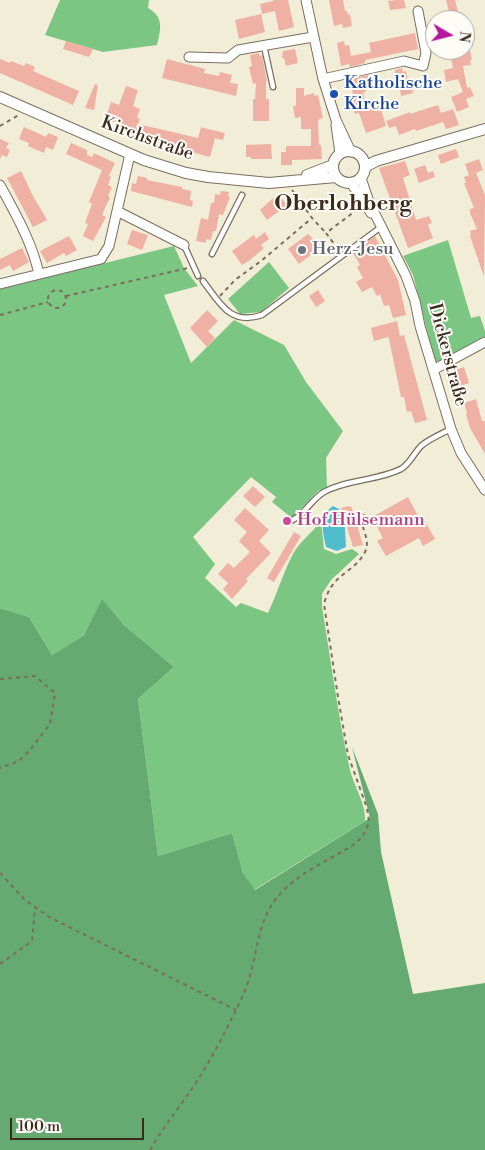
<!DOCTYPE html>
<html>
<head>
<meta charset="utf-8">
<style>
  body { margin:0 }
  #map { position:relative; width:485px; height:1150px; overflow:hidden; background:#f1edd7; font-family:"Libre Bodoni",serif }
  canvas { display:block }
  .north { position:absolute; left:425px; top:10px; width:50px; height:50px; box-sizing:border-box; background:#fdfcf7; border:1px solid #afa8a0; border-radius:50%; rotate:98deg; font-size:14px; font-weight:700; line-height:20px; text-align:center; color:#3b2a1e }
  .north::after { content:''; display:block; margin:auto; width:18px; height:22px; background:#b5179e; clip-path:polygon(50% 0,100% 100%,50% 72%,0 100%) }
  .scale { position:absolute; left:10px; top:1118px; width:134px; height:22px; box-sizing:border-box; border:2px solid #3b2a1e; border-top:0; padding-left:6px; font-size:15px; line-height:18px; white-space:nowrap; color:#3b2a1e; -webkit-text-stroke:4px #fdfcf7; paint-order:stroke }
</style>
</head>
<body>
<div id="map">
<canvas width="485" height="1150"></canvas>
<div class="north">N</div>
<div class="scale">100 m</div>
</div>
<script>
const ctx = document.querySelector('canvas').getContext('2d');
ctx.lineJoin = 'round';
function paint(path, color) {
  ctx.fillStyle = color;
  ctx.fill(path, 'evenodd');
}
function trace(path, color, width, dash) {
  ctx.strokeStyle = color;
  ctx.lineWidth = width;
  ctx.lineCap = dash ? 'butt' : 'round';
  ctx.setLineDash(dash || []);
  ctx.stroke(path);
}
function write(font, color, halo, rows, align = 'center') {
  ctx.font = font + ' "Libre Bodoni",serif';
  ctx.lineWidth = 4;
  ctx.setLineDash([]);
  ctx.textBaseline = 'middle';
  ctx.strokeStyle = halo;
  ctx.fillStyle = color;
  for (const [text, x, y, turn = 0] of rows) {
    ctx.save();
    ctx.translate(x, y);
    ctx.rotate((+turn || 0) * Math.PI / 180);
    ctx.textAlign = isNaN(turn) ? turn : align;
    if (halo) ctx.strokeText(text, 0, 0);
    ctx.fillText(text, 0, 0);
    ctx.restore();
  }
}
const green = new Path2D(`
  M60 0H149L148 8C164 17 161 29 157 45L103 52 45 35Z
  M448 240 471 318 480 316 485 331V339L447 359 435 362 413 275 403 256Z
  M174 246 184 268 198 286 164 295 191 363 234 320 284 345 306 382 343 431 326 458 327 488 318 491 292 518 272 502 276 497 251 477 193 537 215 564 205 578 236 607 241 603 268 613C277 594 283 573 293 554 300 541 312 533 321 521L324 549 336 554 352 549 359 554 331 580 322 594V607C331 661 338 716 350 770 354 787 366 803 365 821L254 890 243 873 232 833 158 856 138 699 174 667 124 625 102 600 84 635 52 655 29 617 0 608V289Z
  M269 262 289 288 261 312 240 314 228 299Z`);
const forest = new Path2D(`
  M102 599 124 625 174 667 138 699 158 856 232 833 243 873 255 890 370 818 352 747 378 814 381 852 413 994 485 983V1150H0V608L29 617 52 655 84 635Z`);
const water = new Path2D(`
  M333 506 339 509 345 528 346 547 337 551 326 547C323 532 318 516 333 506Z`);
const building = new Path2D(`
  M273 0H288L294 27 279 31 275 11 262 14 260 4 273 1Z
  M329 0H343L345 11H347L348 15 350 14 352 26 343 28 342 24 334 26Z
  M396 0H404L406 8 390 10 388 1Z
  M446 0H455L460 20H441L439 14 449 12Z
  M261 14 265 32 239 39 235 20Z
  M415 33 418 49 365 60V63L350 67 349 64 341 66 337 43 344 41 345 46 349 45 351 56 371 52 369 43Z
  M66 41 93 49 89 57 63 49Z
  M295 49 298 63 286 66 284 58H282L283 51Z
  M449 50H470L472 60H470L471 65 463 66 467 88 470 87 474 96 466 99 469 107 457 112 451 97 463 92 458 79 446 82 444 70 453 68Z
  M259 53 260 56 262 55 267 81H266V99H269V121H253V99H255L256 83 253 84 249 67 252 66 250 55Z
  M0 59 10 63 11 61 24 66 26 63 35 67 33 71 79 91 73 105 0 73Z
  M167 59 205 69 204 73 219 76 220 72 232 75 230 83 238 84 236 96 162 78Z
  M402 68 403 72 406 71 408 82H411L413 93 401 96 399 84 396 85 393 74 395 73V70Z
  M368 75 369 78 363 79 366 92H363L367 110 380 106 386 126 366 133 359 113 355 114 350 95 353 94 350 81H353L352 79Z
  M95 84 98 85 94 110 85 108Z
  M126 86 138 90 133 106 140 109 137 118 140 119 138 124 198 138 201 127 204 128 225 133 223 140 215 138 210 157 147 140 148 134 105 119 111 102 119 105Z
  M296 88H304V96L314 93V96L318 95 323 118 319 119 318 121 319 145H321L322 159 292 160V165H281V152H286V146H311V129H301V117L295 118 293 106H296Z
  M438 105 441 113 453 109 459 125 446 129 443 122 416 131 415 129 399 135 396 126 389 128 386 121 410 112V114Z
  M24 127 46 137 48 133 58 137 53 150 46 147 44 153 28 146 29 143 19 139Z
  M0 139 9 143 6 148 10 150 7 157 2 155 0 159Z
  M71 143 87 150V155L92 157 94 153 115 163 109 176 111 177 108 185 112 187 108 196 110 197 102 215 106 217 93 241 83 236 88 224 85 223 92 204 89 202 102 170 66 154Z
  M271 144 272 159H251V157H246V145Z
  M456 149 459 157 441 164 438 155Z
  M479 159 483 170 476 173 485 195 484 277 470 236 471 235 470 231 477 229 470 213V209L474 208 464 183H466L464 177 469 175 465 164Z
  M405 161 410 175 403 178 416 220 429 216 432 223 428 225 433 238 408 248 379 168Z
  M425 165 428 173 433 171 435 177 419 183 414 169Z
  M21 171 33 196 47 220 33 227 7 178Z
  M138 176 147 178V180L182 187V189L191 191 190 200 193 201 192 207 131 191 132 183 136 184Z
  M221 191 229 192 228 196 230 197 223 215 219 214 216 231H213L211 240 206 239V243L196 241 201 218 208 220 211 203H214L215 194 220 195Z
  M278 194 287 205 267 220 260 210Z
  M132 230 148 235 142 250 127 244Z
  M265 232 269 239 261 245 264 248 250 260 242 265 232 251 254 235 256 239Z
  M308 234 320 245 318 247 320 248 299 264 288 249Z
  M69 236 77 250 66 256 64 253 47 263 40 251Z
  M375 236 398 280 406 315 393 318 389 305 384 306 380 294 377 296 372 287 362 292 356 282 363 278 357 267 360 265 353 253Z
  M22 248 29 262 13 271 10 265 0 270V259Z
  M318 290 325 301 316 307 309 296Z
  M207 310 218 321 208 331 215 338 207 347 190 328Z
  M397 321 400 336 404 335 427 420 415 423 411 411 407 412 404 397H401L389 339 388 337 374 341 371 328Z
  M464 367 469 383 457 387 452 371Z
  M476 399 482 421H485V454L470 428 466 414 467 413 464 403Z
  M253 486 265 497 255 507 243 496Z
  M408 497 419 518 422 516 435 539 423 546 419 538 386 556 377 541 383 538 372 517Z
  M349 506 352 508 363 545 353 547 341 508Z
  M245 508 269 530 259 541 271 553 246 579 248 581 232 599 223 589 228 583 218 574 228 563 234 568 250 552 239 541 247 532 234 520Z
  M294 532 301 536 274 582 267 578Z`);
const path = new Path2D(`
  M0 126 19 115
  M292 190 312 218 326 233
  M338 249 326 233 358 209
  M48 299a9 9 0 1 1 18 0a9 9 0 1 1-18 0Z
  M66 296 188 268
  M220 296 235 280 261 261 312 218
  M0 315 48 302
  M0 679 35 676 55 693 50 724 29 751 19 761 0 768
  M0 873 24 899 49 917 236 1010
  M0 964 32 941 35 908
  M150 1150C164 1126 182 1104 197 1081 215 1053 230 1023 244 993 257 964 255 927 275 900 295 874 326 862 353 845L360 839 366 831 369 821 367 808 348 755 338 697 324 604C332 572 354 574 365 552 372 538 357 525 364 514`);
const service = new Path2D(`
  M264 46 273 87
  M184 245 198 276
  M212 254 242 195
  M203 281C220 303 230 326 262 315L381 227
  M286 522C302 520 310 500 324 492 348 479 377 481 401 469 410 464 414 453 421 446 429 439 441 434 451 429`);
const minor = new Path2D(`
  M306 0 323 79 336 120 351 152
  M189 57 228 58 238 50 313 37
  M323 79 404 61 423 66 426 53 418 11
  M336 125 340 154
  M361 178 369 202 406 276 415 301 420 326 451 429 461 453 485 490
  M351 183 371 213
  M0 185C15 213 32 242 39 274
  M117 211 184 245
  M0 284 101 259 109 246 130 154
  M433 370 485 342`);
const tertiary = new Path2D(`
  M0 97 144 160 186 173 208 177 269 183 336 177
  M333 167a16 16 0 1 1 32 0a16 16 0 1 1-32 0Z
  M365 167 376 161 485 129
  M307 175 333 165`);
const markers = [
  [334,94,5,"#1a4fb4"],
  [302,250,5,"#6b7280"],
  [287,521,5,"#d1479c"]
];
const transitNames = [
  ["Katholische",344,84],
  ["Kirche",344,105]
];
const streetNames = [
  ["Kirchstraße",147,139,20],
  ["Dickerstraße",447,355,75]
];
const worshipNames = [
  ["Herz-Jesu",312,250]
];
const hotelNames = [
  ["Hof Hülsemann",297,521]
];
const districtNames = [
  ["Oberlohberg",343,205]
];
paint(green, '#7cc683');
paint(forest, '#65ab71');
paint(water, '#50bccc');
paint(building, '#efb1a4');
trace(service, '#7b6e5f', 7);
trace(minor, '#7b6e5f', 11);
trace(tertiary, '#7b6e5f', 12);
trace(path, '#7b6e5f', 2, [4, 4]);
trace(service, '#fff', 4.5);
trace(minor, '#fff', 9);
trace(tertiary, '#fff', 10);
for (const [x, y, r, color] of markers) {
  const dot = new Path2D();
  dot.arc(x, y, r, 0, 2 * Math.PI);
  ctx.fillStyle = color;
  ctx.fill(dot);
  trace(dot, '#fdfcf7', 2);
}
write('18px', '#164399', '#fdfcf7', transitNames, 'left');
write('18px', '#3b2a1e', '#fdfcf7', streetNames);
write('18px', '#5b616d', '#fdfcf7', worshipNames, 'left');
write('18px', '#b23c85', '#fdfcf7', hotelNames, 'left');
write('bold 22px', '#3b2a1e', '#fdfcf7', districtNames);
</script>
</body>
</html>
